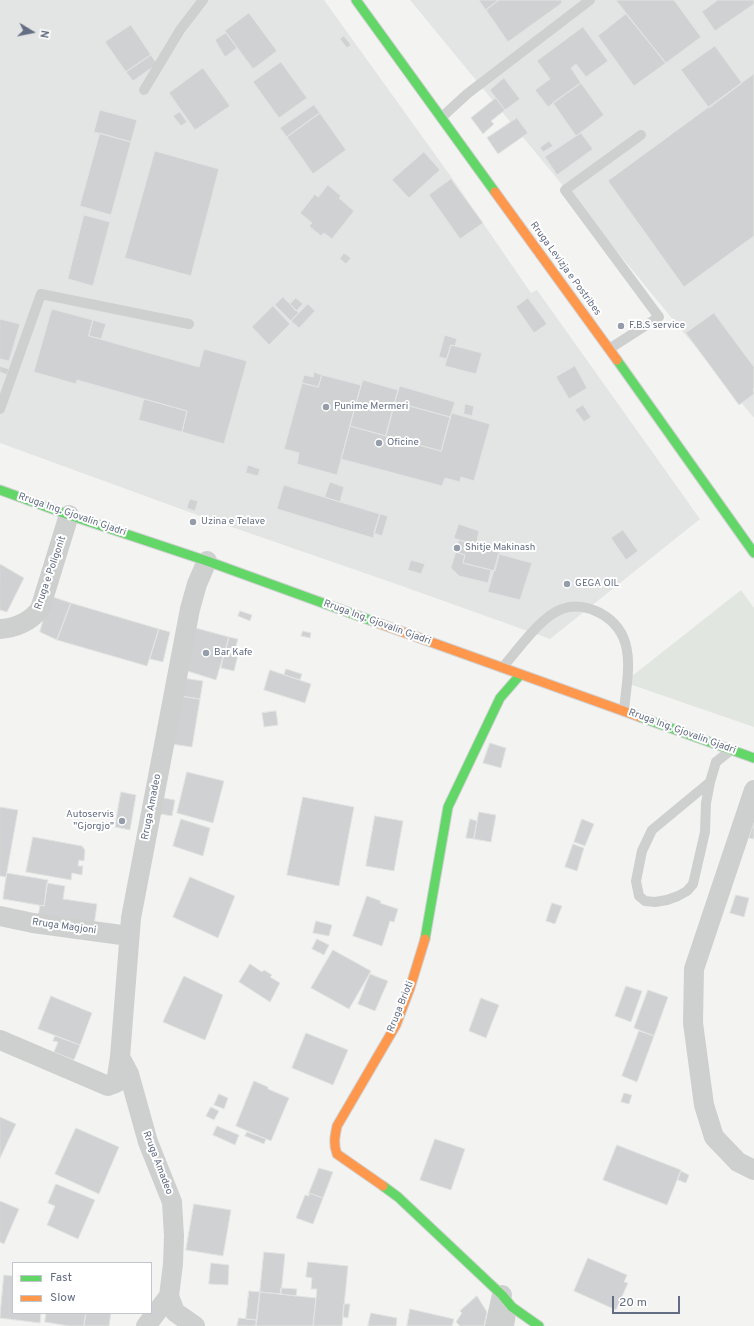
<!DOCTYPE html>
<html>
<head>
<meta charset="utf-8">
<style>
  body { margin:0 }
  #map { position:relative; width:754px; height:1326px; overflow:hidden; background:#f3f4f2; font-family:Overpass,sans-serif }
  canvas { display:block }
  .legend { position:absolute; left:12px; top:1262px; width:140px; height:52px; box-sizing:border-box; background:#fff; border:1px solid #c1c5cd; margin:0; padding:5px 7px; list-style:none; font-size:12px; color:#636d83 }
  .legend li { display:flex; align-items:center; gap:8px; height:20px }
  .legend b { width:20px; border:1px solid #c1c5cd }
  .north { position:absolute; left:12px; top:12px; width:40px; height:40px; -webkit-text-stroke:3px #fff; paint-order:stroke; rotate:100deg; font-size:11px; font-weight:700; line-height:16px; text-align:center; color:#636d83 }
  .north::after { content:''; display:block; margin:auto; width:14px; height:18px; background:#636d83; clip-path:polygon(50% 0,100% 100%,50% 72%,0 100%) }
  .scale { position:absolute; left:612px; top:1296px; width:68px; height:18px; box-sizing:border-box; border:2px solid #636d83; border-top:0; padding-left:5px; font-size:12px; line-height:14px; white-space:nowrap; color:#636d83; -webkit-text-stroke:3px #fff; paint-order:stroke }
</style>
</head>
<body>
<div id="map">
<canvas width="754" height="1326"></canvas>
<ul class="legend">
<li><b style="height:5px;background:#63d668"></b>Fast</li>
<li><b style="height:5px;background:#ff974d"></b>Slow</li>
</ul>
<div class="north">N</div>
<div class="scale">20 m</div>
</div>
<script>
const ctx = document.querySelector('canvas').getContext('2d');
ctx.lineJoin = 'round';
function paint(path, color) {
  ctx.fillStyle = color;
  ctx.fill(path, 'evenodd');
}
function trace(path, color, width, dash) {
  ctx.strokeStyle = color;
  ctx.lineWidth = width;
  ctx.lineCap = dash ? 'butt' : 'round';
  ctx.setLineDash(dash || []);
  ctx.stroke(path);
}
function write(font, color, halo, rows, align = 'center') {
  ctx.font = font + ' Overpass,sans-serif';
  ctx.lineWidth = 4;
  ctx.setLineDash([]);
  ctx.textBaseline = 'middle';
  ctx.strokeStyle = halo;
  ctx.fillStyle = color;
  for (const [text, x, y, turn = 0] of rows) {
    ctx.save();
    ctx.translate(x, y);
    ctx.rotate((+turn || 0) * Math.PI / 180);
    ctx.textAlign = isNaN(turn) ? turn : align;
    if (halo) ctx.strokeText(text, 0, 0);
    ctx.fillText(text, 0, 0);
    ctx.restore();
  }
}
const built = new Path2D(`
  M0 0H324L452 178 531 293 537 290 700 519 550 639 399 585 200 516 0 443Z
  M410 0H754V418Z`);
const green = new Path2D(`
  M741 590 754 608V727L632 685V676Z`);
const building = new Path2D(`
  M479 0H499L486 10Z
  M499 0H561L562 3 508 42 486 10Z
  M616 0H674L701 37 666 63Z
  M718 0H754V4L715 31 702 12Z
  M249 13 277 51 253 69 225 31Z
  M626 14 666 63 634 86 598 36Z
  M131 25 151 55 126 72 105 42Z
  M583 27 608 61 586 77 576 64 571 68 581 83 548 107 535 90 550 79 537 61Z
  M226 33 237 48 225 57 215 40Z
  M344 36 351 45 347 48 340 39Z
  M715 46 742 83 709 108 681 70Z
  M151 55 157 64 133 81 126 72Z
  M281 62 307 98 279 118 253 82Z
  M203 68 230 106 195 130 169 93Z
  M754 74V236L684 287 608 181Z
  M504 78 520 99 505 110 490 90Z
  M581 83 604 115 576 136 553 103Z
  M496 98 505 110 491 121 494 124 483 134 471 118Z
  M314 105 320 113 287 137 280 128Z
  M100 110 137 120 131 142 94 132Z
  M180 112 187 122 181 126 173 116Z
  M320 113 346 150 313 174 287 137Z
  M517 118 528 133 498 154 487 138Z
  M100 133 131 142 111 215 80 206Z
  M581 133 593 149 557 175 545 157Z
  M549 141 553 146 543 152 540 148Z
  M155 151 219 169 191 276 125 258Z
  M424 152 440 170 409 198 392 180Z
  M451 179 483 223 460 239 429 195Z
  M328 185 341 196 339 198 354 211 332 239 324 233 321 236 309 226 312 223 300 213 315 194 318 197Z
  M84 215 110 222 93 286 68 279Z
  M344 253 351 258 346 264 340 259Z
  M283 297 299 313 291 321 275 305Z
  M296 298 303 304 296 311 290 304Z
  M528 298 547 324 534 333 516 307Z
  M308 304 315 311 299 328 291 321Z
  M273 306 290 324 269 345 252 327Z
  M52 309 93 320 89 336 199 367 204 349 247 361 224 444 182 432 187 411 77 380 76 384 34 372Z
  M714 313 754 367V388L753 389 754 394 739 405 686 333Z
  M0 319 20 324 9 361 0 359Z
  M93 320 106 324 101 339 89 336Z
  M445 335 457 339 455 346 451 345 447 359 439 357Z
  M451 345 482 353 476 374 445 366Z
  M0 366 9 369 7 375 0 372Z
  M575 366 587 388 569 399 556 377Z
  M314 372 322 375 318 387 302 383 304 375 313 377Z
  M322 375 361 385 337 475 297 464 299 453 284 449 302 383 318 387Z
  M363 380 398 390 386 436 350 426Z
  M400 386 455 402 450 417 395 402Z
  M144 399 187 411 182 432 139 420Z
  M395 402 450 417 441 451 386 436Z
  M465 404 474 406 472 416 464 414Z
  M583 405 591 417 584 422 575 410Z
  M452 413 490 424 474 481 461 477 460 482 445 478 442 486 341 459 350 426 441 451Z
  M248 465 260 469 258 476 246 473Z
  M330 482 344 487 340 502 325 497Z
  M284 485 380 514 373 538 277 509Z
  M190 499 198 501 195 511 187 508Z
  M380 514 388 516 382 536 374 533Z
  M459 524 479 531 476 545 459 540 454 538Z
  M623 530 638 551 626 560 611 538Z
  M459 540 500 551 495 571 463 563 465 555 456 552Z
  M456 552 465 555 463 563 491 570 488 583 459 576 451 568Z
  M499 554 532 563 520 600 488 592Z
  M411 560 425 564 421 574 408 570Z
  M0 564 24 578 7 612 0 610Z
  M50 596 71 603 57 640 40 632Z
  M71 603 159 629 147 666 57 640Z
  M240 611 252 615 250 621 238 616Z
  M192 627 229 637 216 680 184 670Z
  M159 629 170 632 163 662 150 659Z
  M303 631 311 633 310 638 301 636Z
  M229 637 238 639 234 653 226 650Z
  M225 652 238 655 234 671 221 668Z
  M286 669 302 674 300 680 284 675Z
  M270 670 311 684 305 703 264 690Z
  M183 678 203 681 200 699 180 696Z
  M180 696 200 699 192 747 171 744Z
  M276 711 278 725 264 727 262 713Z
  M490 743 506 748 501 768 483 763Z
  M187 772 224 781 213 823 177 813Z
  M121 792 136 795 130 830 115 827Z
  M158 797 175 800 172 816 155 813Z
  M303 797 354 807 339 886 287 875Z
  M0 807 18 810 6 877 0 876Z
  M479 812 496 815 491 842 474 839Z
  M375 816 403 821 394 871 366 866Z
  M181 819 210 828 203 856 173 846Z
  M470 819 477 821 474 839 466 838Z
  M582 819 594 824 585 846 574 842Z
  M754 822V839L749 838Z
  M33 837 82 846 85 850 84 861 79 860 78 866H83L82 875 72 873 71 880 26 872Z
  M573 844 584 848 577 871 565 867Z
  M7 873 48 880 44 906 3 899Z
  M190 877 235 896 218 938 173 917Z
  M47 883 65 886 63 899 97 904 94 926 38 917 40 905 44 906Z
  M736 895 749 898 744 917 730 913Z
  M367 896 381 901 380 903 398 909 394 922 390 921 382 946 353 936Z
  M552 903 562 906 555 924 546 921Z
  M316 921 332 925 329 936 313 933Z
  M317 939 329 945 324 955 312 949Z
  M333 950 371 971 349 1009 311 988Z
  M250 964 262 972 264 970 272 975 270 977 280 983 270 1002 239 982Z
  M370 974 388 981 375 1011 358 1004Z
  M184 976 223 995 205 1040 163 1022Z
  M626 986 642 991 631 1022 615 1016Z
  M648 990 668 997 654 1036 634 1028Z
  M51 996 92 1013 80 1045 38 1029Z
  M481 998 499 1005 486 1038 469 1031Z
  M639 1031 654 1036 637 1082 622 1076Z
  M306 1033 348 1050 333 1085 292 1068Z
  M55 1036 80 1045 74 1060 54 1052 58 1042 53 1041Z
  M254 1081 268 1087V1089L289 1098 271 1141 236 1126Z
  M624 1093 632 1095 629 1104 621 1102Z
  M219 1094 228 1098 224 1109 214 1105Z
  M211 1107 219 1111 214 1120 206 1116Z
  M0 1117 16 1124 0 1158Z
  M217 1126 239 1135 235 1145 213 1135Z
  M76 1128 119 1147 99 1194 55 1174Z
  M247 1132 266 1139 264 1144 245 1136Z
  M435 1139 465 1149 451 1190 420 1180Z
  M617 1145 681 1170 667 1205 603 1180Z
  M319 1168 333 1172 323 1198 309 1193Z
  M681 1171 689 1175 686 1183 678 1180Z
  M56 1184 95 1200 78 1239 47 1225 55 1206 48 1203Z
  M309 1193 323 1198 313 1224 296 1218 305 1195 309 1196Z
  M0 1201 19 1209 4 1244 0 1242Z
  M194 1204 231 1210 223 1256 186 1250Z
  M264 1252 285 1254 281 1294 260 1292Z
  M588 1258 627 1275 624 1282 628 1283 616 1310 574 1291Z
  M308 1262 348 1266 342 1326H313L317 1289H311L312 1278 306 1277Z
  M211 1263 229 1265 228 1285 209 1284Z
  M4 1275 13 1276V1313H41L40 1323 0 1318Z
  M281 1288 297 1289 296 1296 281 1294Z
  M249 1291 260 1292 257 1320 246 1319Z
  M260 1292 316 1298 313 1326H256Z
  M477 1296 487 1312 484 1326H460L456 1322 462 1313 460 1311Z
  M344 1304H350L348 1318 343 1317Z
  M410 1309 454 1319 452 1326H407Z
  M46 1313H86L84 1326H69L45 1322Z
  M86 1313H111L109 1326H84Z
  M371 1313 397 1318 396 1326H368Z
  M239 1318 257 1320 256 1326H237Z`);
const lane = new Path2D(`
  M144 90 180 30 203 0
  M442 117 467 94 590 0
  M609 349 659 317 565 190 641 135
  M0 409 41 294 189 324
  M502 668C517 651 541 616 562 609 574 604 589 607 600 613 639 634 627 675 624 711
  M710 782 652 830 642 851 636 881 639 896 645 901 655 902 667 900 678 896 687 891 693 884 705 832 706 803 710 782 716 762 731 750
  M509 1326 512 1307`);
const street = new Path2D(`
  M0 629C16 628 31 621 40 609L69 515
  M754 790 694 969 693 1023 704 1105 714 1137 738 1162 754 1170
  M0 916 33 923 129 936
  M0 1040 108 1086 116 1083 120 1057 131 918 190 609 197 584 207 561
  M120 1057 129 1074 148 1142 172 1202 174 1236 173 1264 169 1296 146 1326
  M169 1296 175 1312 195 1326
  M495 1326 502 1295`);
const fast = new Path2D(`
  M356 0 495 192
  M617 360 754 553
  M0 490 69 515 207 561 375 622
  M640 717 754 758
  M425 939 448 807 500 698 520 675
  M383 1186 398 1197 502 1295 512 1307 539 1326`);
const slow = new Path2D(`
  M495 192 617 360
  M375 622 640 717
  M383 1186 337 1154C333 1144 335 1136 337 1126L396 1025 410 988 425 939`);
const markers = [
  [621,326,4,"#959caa"],
  [326,407,4,"#959caa"],
  [379,443,4,"#959caa"],
  [193,522,4,"#959caa"],
  [457,548,4,"#959caa"],
  [567,584,4,"#959caa"],
  [206,653,4,"#959caa"],
  [122,821,4,"#959caa"]
];
const streetNames = [
  ["Rruga Levizja e Postribes",565,269,54],
  ["Rruga Ing. Gjovalin Gjadri",72,515,19],
  ["Rruga e Poligonit",51,573,-71],
  ["Rruga Ing. Gjovalin Gjadri",377,623,20],
  ["Rruga Ing. Gjovalin Gjadri",682,732,20],
  ["Rruga Amadeo",152,807,-79],
  ["Rruga Magjoni",64,927,8],
  ["Rruga Brioti",401,1007,-68],
  ["Rruga Amadeo",157,1163,69]
];
const poiNames = [
  ["F.B.S service",629,326],
  ["Punime Mermeri",334,407],
  ["Oficine",387,443],
  ["Uzina e Telave",201,522],
  ["Shitje Makinash",465,548],
  ["GEGA OIL",575,584],
  ["Bar Kafe",214,653],
  ["Autoservis",114,815,"right"],
  ["\"Gjorgjo\"",114,827,"right"]
];
paint(built, '#e3e4e4');
paint(green, '#e1e7e0');
paint(building, '#d0d1d2');
trace(building, '#e2e3e2', 1);
trace(fast, '#d0d1d2', 11);
trace(slow, '#d0d1d2', 11);
trace(lane, '#cecfcf', 10);
trace(street, '#cecfcf', 20);
trace(fast, '#63d668', 9);
trace(slow, '#ff974d', 9);
for (const [x, y, r, color] of markers) {
  const dot = new Path2D();
  dot.arc(x, y, r, 0, 2 * Math.PI);
  ctx.fillStyle = color;
  ctx.fill(dot);
  trace(dot, '#fff', 1.5);
}
write('10px', '#636d83', '#fff', streetNames);
write('10px', '#636d83', '#fff', poiNames, 'left');
</script>
</body>
</html>
